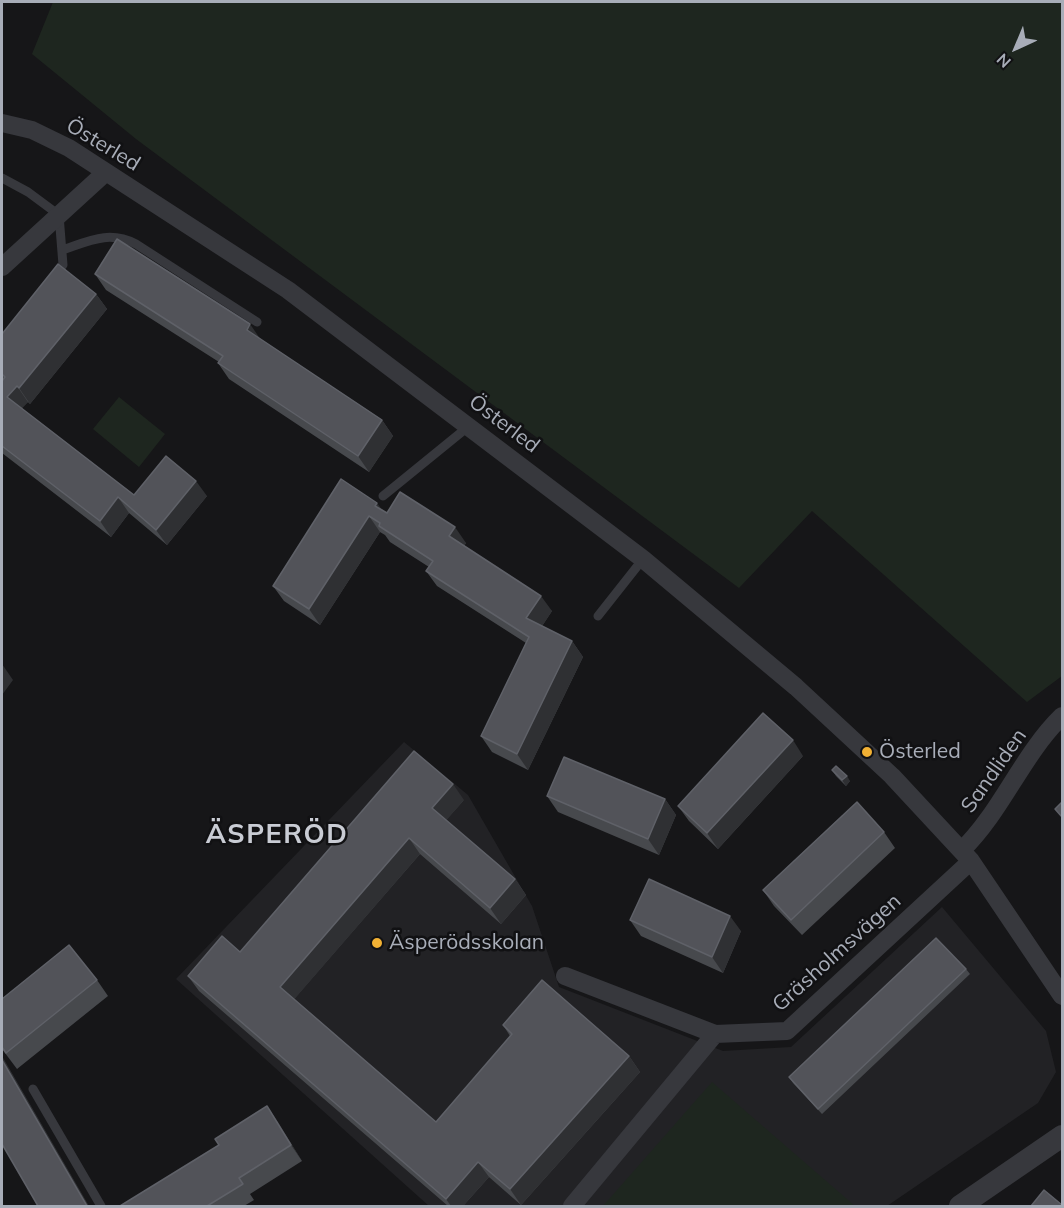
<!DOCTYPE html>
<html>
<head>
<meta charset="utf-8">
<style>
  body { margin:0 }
  #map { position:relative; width:1064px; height:1208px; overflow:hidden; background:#161618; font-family:Mulish,sans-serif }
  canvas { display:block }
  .frame { position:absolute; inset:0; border:3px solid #a8adb8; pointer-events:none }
  .north { position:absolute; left:986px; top:18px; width:60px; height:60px; -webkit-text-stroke:4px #111113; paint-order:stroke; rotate:224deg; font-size:16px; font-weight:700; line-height:24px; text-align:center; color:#a8adb8 }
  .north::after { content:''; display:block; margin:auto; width:21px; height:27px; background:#a8adb8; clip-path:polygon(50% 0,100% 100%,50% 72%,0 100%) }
</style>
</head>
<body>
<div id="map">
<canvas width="1064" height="1208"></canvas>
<div class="frame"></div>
<div class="north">N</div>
</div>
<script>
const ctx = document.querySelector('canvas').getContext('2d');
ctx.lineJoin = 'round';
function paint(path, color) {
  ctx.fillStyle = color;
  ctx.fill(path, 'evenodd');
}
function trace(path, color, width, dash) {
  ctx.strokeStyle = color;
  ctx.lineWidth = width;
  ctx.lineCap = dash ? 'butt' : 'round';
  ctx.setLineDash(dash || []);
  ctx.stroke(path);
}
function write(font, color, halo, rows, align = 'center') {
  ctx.font = font + ' Mulish,sans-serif';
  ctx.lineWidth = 5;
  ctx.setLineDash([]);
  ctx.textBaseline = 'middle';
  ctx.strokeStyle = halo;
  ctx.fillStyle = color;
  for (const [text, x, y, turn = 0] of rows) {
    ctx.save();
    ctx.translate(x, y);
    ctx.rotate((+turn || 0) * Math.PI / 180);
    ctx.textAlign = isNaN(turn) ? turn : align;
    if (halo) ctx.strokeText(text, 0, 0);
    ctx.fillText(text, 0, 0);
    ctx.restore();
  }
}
const built = new Path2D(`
  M404 742 468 795 532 906 559 987 723 1051 791 1047 942 907 1046 1031 1056 1072 1038 1103 887 1206H429L176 979Z`);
const green = new Path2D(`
  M53 2H1062V676L1027 702 812 511 739 588 136 139 32 54Z
  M119 397 165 434 139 467 93 429Z
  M712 1082 855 1206H603Z`);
const service = new Path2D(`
  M2 178 28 192 59 215 63 265 54 276
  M62 250C89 241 109 230 136 244L257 322
  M383 496 469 426
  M598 616 643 559
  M33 1089 101 1206`);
const minor = new Path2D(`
  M2 123 32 130 69 148 288 290 643 559 796 687 892 776 971 861 1062 996
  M2 267 106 172
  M962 850C1002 811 1022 755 1062 716
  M565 976 715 1034
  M572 1206 715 1034 787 1031 971 861`);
const tertiary = new Path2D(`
  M960 1206 1062 1136`);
const wall = new Path2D(`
  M95 274 261 340 382 420 393 436 369 472 229 379 218 363 219 362 106 290Z
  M96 294 107 309 30 404 28 402 21 408 134 495 207 496 167 545 129 513 111 537 2 453V334Z
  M341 479 387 513 466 543 464 546 552 611 542 626 572 641 583 657 528 770 492 752 481 736 526 643 437 586 426 571 429 567 390 542 385 535 380 532 320 625 284 601 273 586Z
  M803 756 718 849 689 821 678 806Z
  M832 770 850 781 846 786 836 776Z
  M547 796 665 799 676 815 659 855 558 812Z
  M464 800 446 820 515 879 526 895 501 924 420 854 294 999 436 1122 510 1036 503 1025 629 1056 640 1072 521 1205 489 1177 463 1206H448L199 991 188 976 240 952Z
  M884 832 895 848 802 935 774 906 763 890Z
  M630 920 741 931 723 973 641 936Z
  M966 969 970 974 822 1114 793 1083 789 1077Z
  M97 980 108 996 17 1069 2 1049V999Z
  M267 1106 302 1161 250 1194 254 1200 244 1206H120L219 1145Z`);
const shadedWall = new Path2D(`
  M96 294 107 309 30 404 19 388Z
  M250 324 261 340 247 330Z
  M17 386 28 402 18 413 7 397Z
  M382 420 393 436 369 472 358 456Z
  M196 481 207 496 167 545 156 530Z
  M118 497 129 513 111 537 100 521Z
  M377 503 388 518 375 506Z
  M369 516 380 532 320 625 309 609Z
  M455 527 466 543 460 552 449 536Z
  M541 596 552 611 537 634 526 618Z
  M572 641 583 657 528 770 517 754Z
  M2 664 13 680 2 695Z
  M793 740 803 756 718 849 707 833Z
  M847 776 850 781 846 786 842 780Z
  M453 784 464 800 443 824 432 808Z
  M665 799 676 815 659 855 648 839Z
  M409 838 420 854 291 1003 280 987Z
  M515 879 526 895 501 924 490 908Z
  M730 916 741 931 723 973 712 957Z
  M2 1056 89 1206H87L2 1060Z
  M629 1056 640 1072 521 1205 510 1189Z
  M267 1106 278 1122 302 1161 291 1145Z
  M478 1162 489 1177 463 1206H451L446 1199Z`);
const building = new Path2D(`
  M117 239 250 324 247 330 382 420 358 456 218 363 223 356 95 274Z
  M58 264 96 294 19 388 17 386 7 397 134 495 166 456 196 481 156 530 118 497 100 521 2 446V381L5 377 2 374V334Z
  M341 479 377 503 375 506 387 513 400 492 455 527 449 536 541 596 526 618 572 641 517 754 481 736 529 637 426 571 433 561 379 526 380 523 369 516 309 609 273 586Z
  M763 713 793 740 707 833 678 806Z
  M414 751 453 784 432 808 515 879 490 908 409 838 280 987 436 1122 512 1034 503 1025 542 980 629 1056 510 1189 478 1162 446 1199 188 976 222 936 240 952Z
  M564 757 665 799 648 839 547 796Z
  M836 766 847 776 842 780 832 770Z
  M857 802 884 832 791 920 763 890Z
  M1062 802V817L1055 809Z
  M649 879 730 916 712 957 630 920Z
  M936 938 966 969 818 1109 789 1077Z
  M69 945 97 980 6 1053 2 1047V999Z
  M2 1060 87 1206H38L2 1144Z
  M267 1106 291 1145 239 1178 243 1184 207 1206H120L219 1145 215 1139Z
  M1044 1190 1062 1205V1206H1031Z`);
const markers = [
  [867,752,6,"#f2b134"],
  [377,943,6,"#f2b134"]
];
const streetNames = [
  ["Österled",103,145,31],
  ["Österled",504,424,37],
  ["Sandliden",994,771,-55],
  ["Gräsholmsvägen",837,953,-42]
];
const poiNames = [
  ["Österled",879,752],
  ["Äsperödsskolan",389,943]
];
const districtNames = [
  ["ÄSPERÖD",277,835]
];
paint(built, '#222225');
paint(green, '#1e261f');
trace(service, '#37383d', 9);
trace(minor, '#37383d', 18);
trace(tertiary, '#37383d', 22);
paint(wall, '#47494d');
paint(shadedWall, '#2f3033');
paint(building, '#525359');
trace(building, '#5f6168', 1.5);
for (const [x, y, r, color] of markers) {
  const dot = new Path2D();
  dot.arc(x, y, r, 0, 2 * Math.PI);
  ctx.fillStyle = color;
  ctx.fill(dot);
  trace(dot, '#111113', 2);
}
write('21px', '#a8adb8', '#111113', streetNames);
write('21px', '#a8adb8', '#111113', poiNames, 'left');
ctx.letterSpacing = '1.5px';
write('bold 27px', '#c9ccd4', '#111113', districtNames);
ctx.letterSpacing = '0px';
</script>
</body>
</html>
